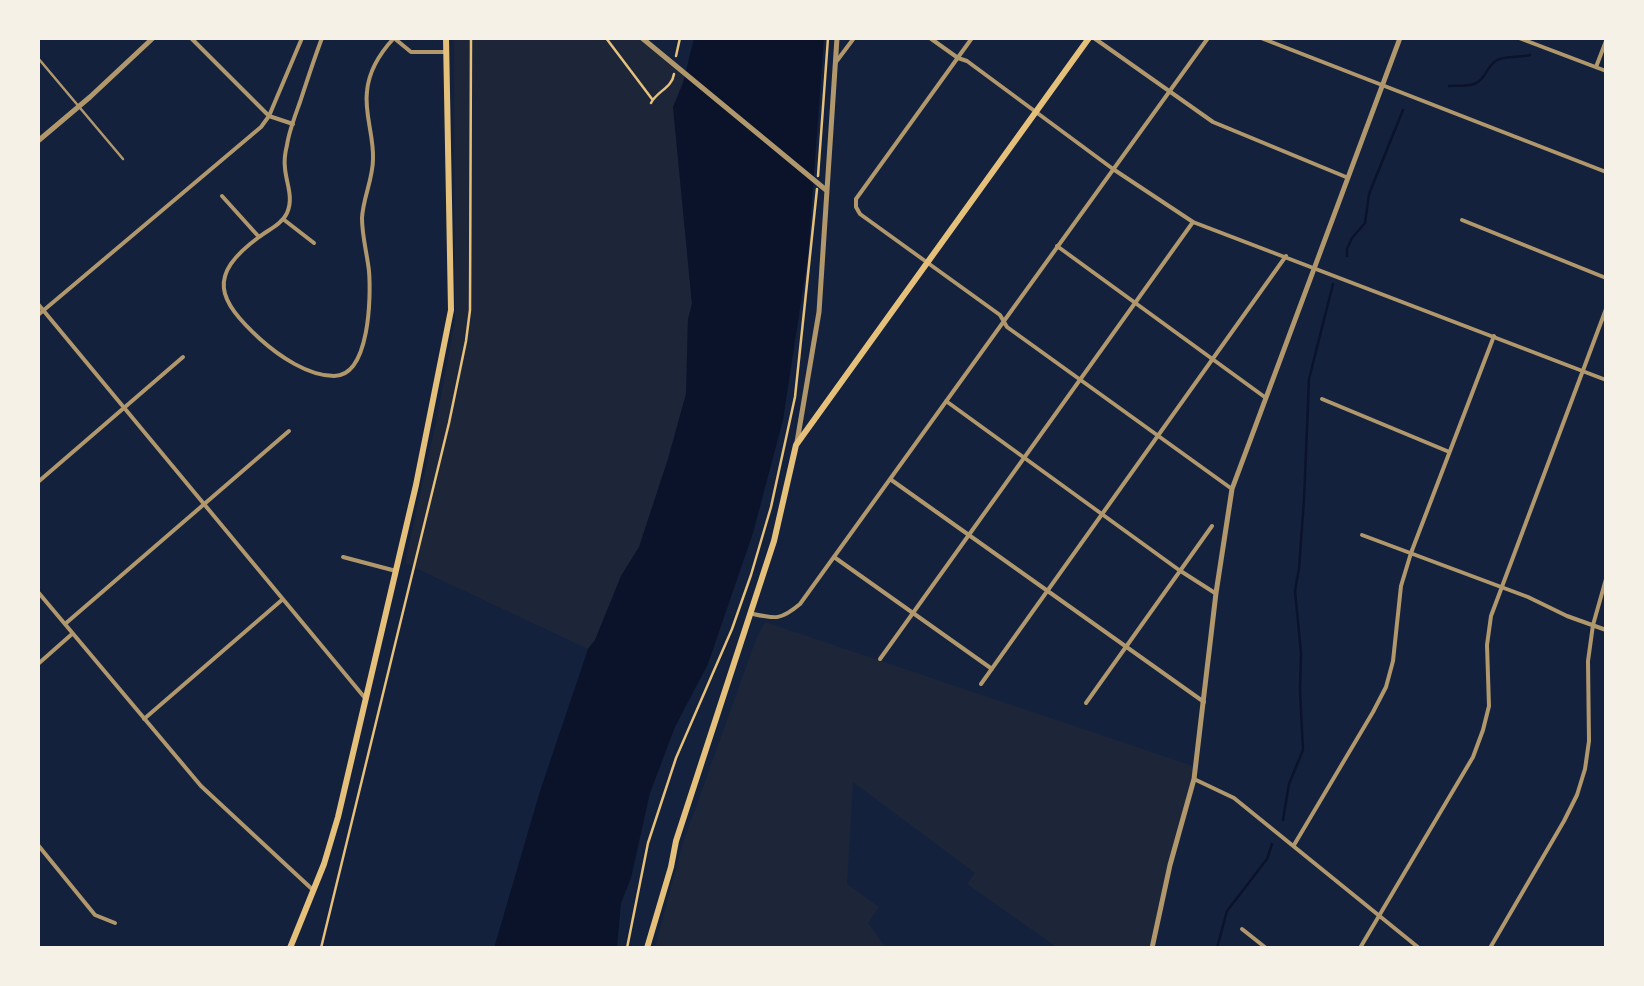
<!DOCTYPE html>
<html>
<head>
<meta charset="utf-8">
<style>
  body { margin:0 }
  #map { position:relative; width:1644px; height:986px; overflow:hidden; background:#14213d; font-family:"Golos Text",sans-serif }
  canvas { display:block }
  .frame { position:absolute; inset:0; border:40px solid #f6f1e7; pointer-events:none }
</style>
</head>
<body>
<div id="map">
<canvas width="1644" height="986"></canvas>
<div class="frame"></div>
</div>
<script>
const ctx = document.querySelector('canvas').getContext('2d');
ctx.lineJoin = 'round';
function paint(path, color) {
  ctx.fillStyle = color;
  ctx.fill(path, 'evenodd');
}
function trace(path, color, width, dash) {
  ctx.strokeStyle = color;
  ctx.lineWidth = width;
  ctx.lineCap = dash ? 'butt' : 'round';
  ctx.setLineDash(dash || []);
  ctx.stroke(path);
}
const green = new Path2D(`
  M454 38H639L685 77 673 108 692 304 688 319 686 394 668 459 639 547 621 576 595 640 588 649 405 563 437 418 455 321Z
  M765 622 1196 767 1153 948H1058L967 884 975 873 853 782 847 884 879 907 868 923 886 948H655L683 843 755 642Z`);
const water = new Path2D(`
  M694 38H824L808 256 783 420 753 533 708 664 675 727 650 793 631 878 621 903 617 948H494L540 791 588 649 595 640 621 576 639 547 668 459 686 394 688 319 692 304 673 107 683 83Z`);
const stream = new Path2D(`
  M1449 86C1457 85 1466 87 1474 84 1486 80 1486 66 1497 60 1506 55 1520 58 1530 55
  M1347 256V249L1352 238 1365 223 1369 194 1403 110
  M1283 820 1289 784 1303 750 1300 691 1301 653 1295 591 1299 568 1304 500 1309 379 1333 284
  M1217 948 1227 911 1267 859 1272 844`);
const path = new Path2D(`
  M606 38 652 99
  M676 56 680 38
  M651 103C657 91 672 88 674 74
  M818 176 828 38
  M321 948 449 423 466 341 470 310 471 38
  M627 948 648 843 676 758 732 629 751 575 771 507 795 397 817 189`);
const service = new Path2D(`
  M38 58 123 159`);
const minor = new Path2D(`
  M191 38 269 116 293 124
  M322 38C314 59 307 81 300 102 295 116 289 131 287 145 285 153 284 161 285 168 286 183 294 197 287 213 282 224 268 230 259 237 206 276 218 300 260 339 279 356 308 376 334 376 370 376 371 296 369 271 367 253 362 236 362 218 363 198 373 179 373 159 374 136 364 113 367 91 369 70 380 53 394 38
  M394 38 411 52H447
  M930 38 958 58 967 61 1113 169 1193 222 1606 380
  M972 38 856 199V207L860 214 1000 315 1007 327 1232 489
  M1094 38 1213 122 1346 177
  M1261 38 1606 172
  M1519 38 1606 71
  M836 62 854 38
  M1596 67 1606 41
  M222 196 259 237
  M283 219 314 243
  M1462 220 1606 278
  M1057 246 1266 398
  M38 304 365 698
  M38 315 261 127 269 116 302 38
  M1322 399 1447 451
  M946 401 1179 570 1215 593
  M890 479 1204 702
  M38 482 183 357
  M1362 535 1528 597 1567 616 1606 630
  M343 557 396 571
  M834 557 992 669
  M38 592 201 786 313 890
  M753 614C776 619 781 620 800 604L1208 38
  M65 624 289 431
  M880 659 1193 222
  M38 664 72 634
  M981 684 1286 256
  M1086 703 1212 526
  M144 719 283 599
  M1194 779 1234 798 1419 948
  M38 845 95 915 115 923
  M1294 845 1373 712 1386 687 1393 661 1401 586 1411 553 1494 336
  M1242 929 1266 948
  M1360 948 1473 757 1483 730 1489 706 1487 645 1491 616 1606 309
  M1490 948 1564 821 1577 795 1585 769 1589 741 1588 661 1593 625 1606 579`);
const tertiary = new Path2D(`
  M642 38 826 190
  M38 141 90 97 153 38
  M797 442 819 312 837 38
  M1152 948 1170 865 1194 779 1216 593 1232 489 1400 38`);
const secondary = new Path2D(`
  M647 948 671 867 676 841 774 541 796 445 1089 38`);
const primary = new Path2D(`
  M290 948 324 864 338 817 416 485 451 310 446 38`);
paint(green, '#1d2539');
paint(water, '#0b132b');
trace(stream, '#0b132b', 2.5);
trace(path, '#e5c07b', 2.5);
trace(service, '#b1986c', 2.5);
trace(minor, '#b1986c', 4);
trace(tertiary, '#b1986c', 5);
trace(secondary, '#e5c07b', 6);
trace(primary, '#e5c07b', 6);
</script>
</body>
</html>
